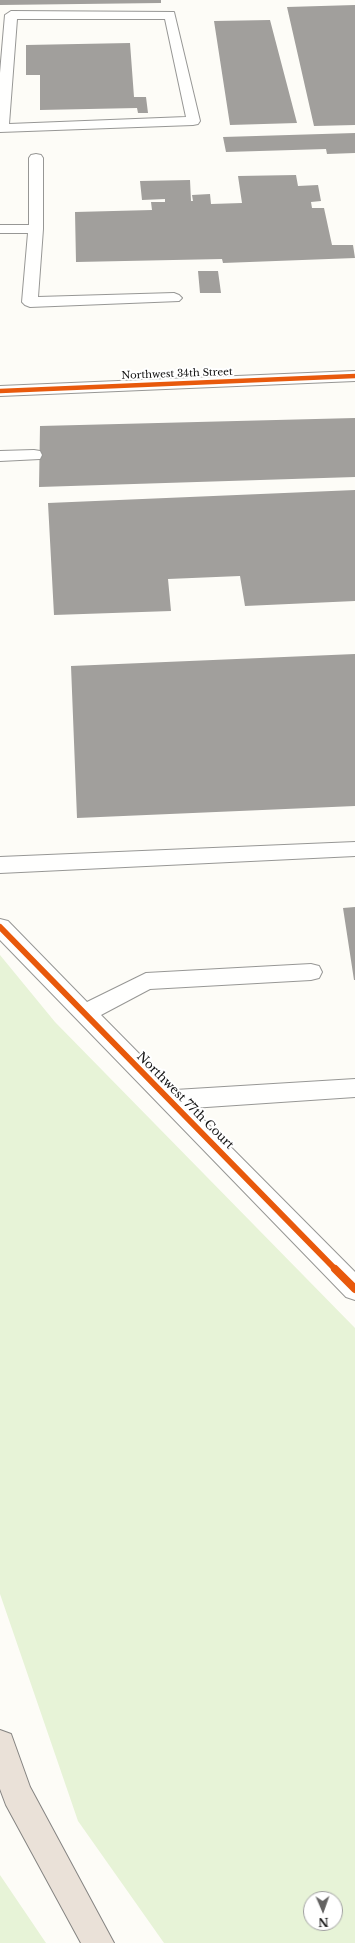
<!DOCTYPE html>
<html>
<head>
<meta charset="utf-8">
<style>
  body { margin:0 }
  #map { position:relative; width:355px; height:1943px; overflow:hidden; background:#fdfcf7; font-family:"Libre Baskerville",serif }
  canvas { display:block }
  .north { position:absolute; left:303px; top:1891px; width:40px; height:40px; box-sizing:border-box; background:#fff; border:1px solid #a0a0a0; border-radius:50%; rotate:178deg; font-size:11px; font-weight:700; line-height:16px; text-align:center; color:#111 }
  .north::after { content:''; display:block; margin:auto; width:14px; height:18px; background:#646362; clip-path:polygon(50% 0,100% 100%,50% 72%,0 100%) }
</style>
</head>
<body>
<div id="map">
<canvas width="355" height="1943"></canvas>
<div class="north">N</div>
</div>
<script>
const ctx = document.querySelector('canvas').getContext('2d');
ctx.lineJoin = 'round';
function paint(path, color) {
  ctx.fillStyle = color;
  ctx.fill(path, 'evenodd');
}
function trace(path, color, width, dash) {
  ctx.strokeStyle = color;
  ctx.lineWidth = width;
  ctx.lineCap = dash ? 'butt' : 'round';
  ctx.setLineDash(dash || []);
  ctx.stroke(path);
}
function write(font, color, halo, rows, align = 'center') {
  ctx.font = font + ' "Libre Baskerville",serif';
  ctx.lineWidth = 4;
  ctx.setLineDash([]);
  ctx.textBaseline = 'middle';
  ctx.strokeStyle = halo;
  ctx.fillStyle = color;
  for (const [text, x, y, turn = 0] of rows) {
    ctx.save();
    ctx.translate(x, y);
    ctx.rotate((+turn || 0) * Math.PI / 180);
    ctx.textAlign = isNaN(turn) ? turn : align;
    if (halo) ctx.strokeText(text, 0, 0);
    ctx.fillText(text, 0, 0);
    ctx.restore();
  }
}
const green = new Path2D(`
  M0 955 55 1022 355 1328V1943H164L78 1821 0 1594ZM311 1899H335V1923H311Z
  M0 1875 46 1943H0Z`);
const building = new Path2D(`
  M0 0H161V3L0 5Z
  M355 5V125L314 126 287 7Z
  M270 20 297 123 230 125 214 21Z
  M130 43 134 97H146L148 113H138L137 108 40 110V75H26V45Z
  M355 133V153L327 154 326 149 226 152 223 137Z
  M296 175 298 186 318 185 321 201 311 202 312 208H324L332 245H353L355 258 223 263 222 259 76 262 75 212 152 210 151 202H165V199L142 200 140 181 190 180 191 201H193L192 195 210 194 211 204 242 203 238 176Z
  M198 271H218L221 293H200Z
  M355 418V477L39 487 40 426Z
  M355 490V601L245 606 240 576 168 579 171 611 54 615 48 503Z
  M355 654V806L77 818 71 666Z
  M355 907V980H354L343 908Z`);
const minor = new Path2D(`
  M11 11 174 12 200 121 198 124 193 125 0 132V73L5 15ZM17 19H165L186 117 9 124Z
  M36 154 41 155 43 158V229L38 297 174 293 179 295 182 298 179 301 30 307 25 305 22 302 28 233H0V225H29V158L31 155Z
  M355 371V381L0 396V386Z
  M34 450 40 451 42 455 40 459 0 461V451Z
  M355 842V856L0 873V857Z
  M0 919 8 921 87 1002 146 973 311 964 319 966 322 972 319 978 311 980 150 989 101 1015 175 1090 355 1079V1097L192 1108 355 1272V1300L346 1297 0 940Z`);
const highway = new Path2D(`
  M0 1730 11 1734 30 1787 114 1943H81L6 1805 0 1789Z`);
const cyclewayFar2 = new Path2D(`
  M0 391 355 376`);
const cyclewayFar1 = new Path2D(`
  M0 927 336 1270`);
const cycleway = new Path2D(`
  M335 1269 355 1289`);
const farStreetnames = [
  ["Northwest 34th Street",177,374,-2]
];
const streetNames = [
  ["Northwest 77th Court",185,1101,45]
];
paint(green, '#e7f3d7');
paint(building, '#a19f9c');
trace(minor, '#979795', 2);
trace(highway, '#858482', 2);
paint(minor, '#fffffe');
paint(highway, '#eae1d8');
trace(cyclewayFar2, '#e8590c', 4.5);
trace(cyclewayFar1, '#e8590c', 6);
trace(cycleway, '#e8590c', 8);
write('10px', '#111', '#fff', farStreetnames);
write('12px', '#111', '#fff', streetNames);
</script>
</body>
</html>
